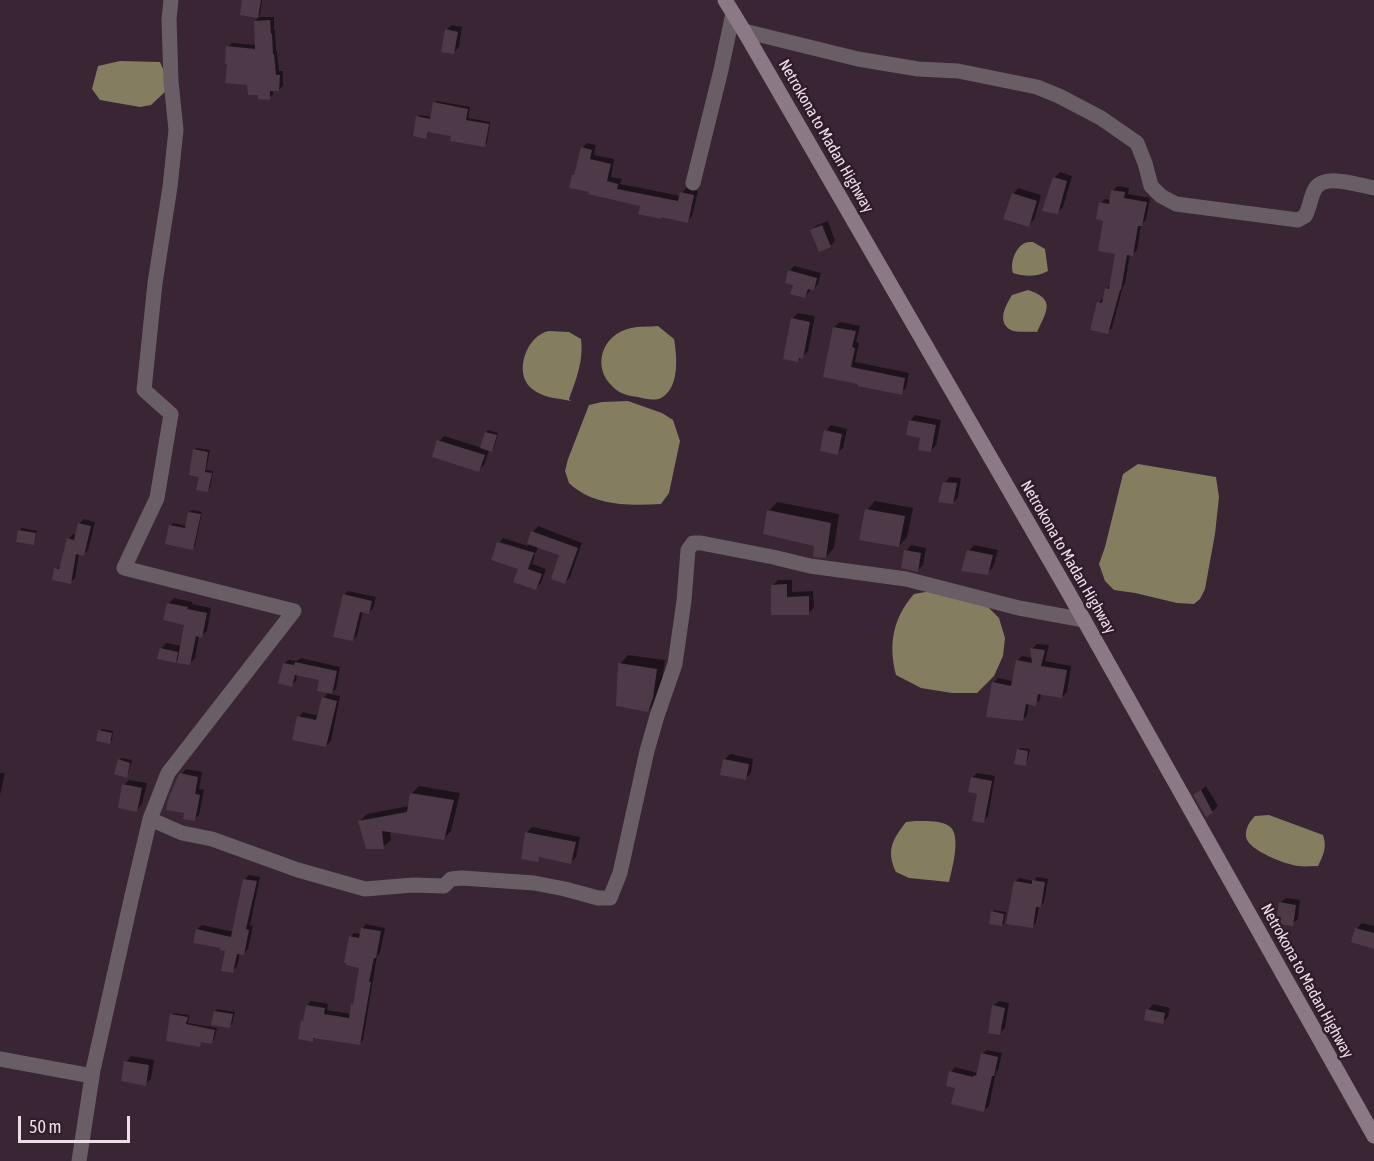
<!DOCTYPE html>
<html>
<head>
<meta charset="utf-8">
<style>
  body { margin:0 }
  #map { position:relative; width:1374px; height:1161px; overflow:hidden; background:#392534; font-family:"Asap Condensed",sans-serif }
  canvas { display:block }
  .scale { position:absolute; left:18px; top:1116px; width:112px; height:27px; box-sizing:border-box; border:3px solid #ecdfe8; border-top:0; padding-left:8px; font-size:18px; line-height:21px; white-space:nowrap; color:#ecdfe8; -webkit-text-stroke:4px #2f1b2a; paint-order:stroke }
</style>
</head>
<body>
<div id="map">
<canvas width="1374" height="1161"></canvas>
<div class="scale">50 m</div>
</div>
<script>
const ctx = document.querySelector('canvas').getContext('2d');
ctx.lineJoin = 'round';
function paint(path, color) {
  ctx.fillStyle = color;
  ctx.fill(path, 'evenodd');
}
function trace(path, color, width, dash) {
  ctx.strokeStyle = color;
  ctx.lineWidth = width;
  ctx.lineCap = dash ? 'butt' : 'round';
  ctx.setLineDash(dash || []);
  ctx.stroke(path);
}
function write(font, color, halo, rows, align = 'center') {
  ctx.font = font + ' "Asap Condensed",sans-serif';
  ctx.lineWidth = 5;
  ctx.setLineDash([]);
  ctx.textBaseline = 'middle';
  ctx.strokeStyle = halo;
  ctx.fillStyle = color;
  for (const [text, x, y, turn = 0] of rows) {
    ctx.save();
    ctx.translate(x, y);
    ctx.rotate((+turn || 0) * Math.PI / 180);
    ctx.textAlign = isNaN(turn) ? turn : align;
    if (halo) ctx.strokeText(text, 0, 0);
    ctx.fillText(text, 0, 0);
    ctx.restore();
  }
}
const water = new Path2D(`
  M120 61 160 62 167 78 166 91 151 105 140 107 100 100 92 89 98 66Z
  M1033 242 1045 249 1048 271C1036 277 1026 277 1013 273 1010 264 1014 250 1023 244 1026 242 1030 242 1033 242Z
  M1028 290C1056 299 1047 311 1037 332 1029 331 1017 333 1011 330 996 322 1006 305 1012 295Z
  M658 326 674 339C677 356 680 388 661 398 655 401 645 399 638 397 629 396 620 394 613 387 591 367 602 334 631 328 639 326 649 327 658 326Z
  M549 331 569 332 581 339C584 360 576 380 569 399L571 401C557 398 542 398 531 388 513 372 527 335 549 331Z
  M628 401 662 413 673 420 680 441 669 493 661 504C629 506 593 506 569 483L565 471 568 459 589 405 602 402Z
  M1138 464 1216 477 1219 497 1215 534 1205 589 1200 599 1194 604 1177 603 1135 593 1114 590 1105 581 1099 564 1105 547 1123 474Z
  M931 591 987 606 999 618 1005 638 1003 656 994 676 977 693H952L921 688 896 675C888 644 893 618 914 594Z
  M1269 815 1323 835C1327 847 1324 854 1318 866 1312 866 1305 867 1299 866 1286 865 1248 850 1246 837 1245 828 1250 821 1255 816Z
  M915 821C925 821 940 820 949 826 962 834 952 869 949 882L909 878 896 872C886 851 892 840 906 822Z`);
const shadow = new Path2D(`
  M244 0H262L260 15 257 17Z
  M259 17H274V30H275L276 51H277L279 71H283V86L279 90H273V94L269 98 260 93 249 84 228 47 232 43 256 45 255 21Z
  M452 25 462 27 459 47 453 53 446 30Z
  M437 101 470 107 468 118 490 122 487 143 484 145 453 134 429 130 428 135 426 137 417 117 420 115 432 117 434 103Z
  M587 143 596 145 594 155 614 159 611 177 622 179 620 184 681 196 682 193 686 188 698 191 692 216 688 221 641 205 576 173 582 148Z
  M1060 172 1072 176 1063 207 1058 212 1054 178Z
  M1117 186 1129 188 1128 194 1150 198 1146 220 1141 225 1137 250 1132 254H1130L1125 284 1123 286 1112 328 1108 332 1099 303 1103 298 1106 289 1111 284 1117 253 1105 219 1101 203 1105 199 1111 200 1113 191Z
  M1018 188 1041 195 1034 220 1028 225 1013 194Z
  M828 221 835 241 830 246 812 230 817 225Z
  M794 266 821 273 818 284 814 289 810 288V291L805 296 794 284 790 271Z
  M798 313 815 316 808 351 798 361 785 358 793 318Z
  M840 322 860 326 856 342 859 343 855 362 909 373 906 388 901 393 825 376 834 327Z
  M915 415 941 420 936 445 931 451 922 436 910 421Z
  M831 425 847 429 843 448 837 453 826 431Z
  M488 430 498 433 494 448 492 450H489L484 465 479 470 439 441 444 436 482 448 486 432Z
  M197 448 210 450 206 470 213 471 210 488 207 491 201 476 194 450Z
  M950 477 961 478 958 497 953 503 944 483Z
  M875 501 913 508 907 537 899 546 867 510Z
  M777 502 839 514 834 548 826 557 816 545 769 511Z
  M192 510 202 512 195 546 193 548 171 525 173 523 187 526 189 512Z
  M84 519 95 522 88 550 84 554 79 553 75 578 70 582 56 569 61 565 68 539 73 534 77 535 80 523Z
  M538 526 582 543 570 577 565 583 561 555 538 547 536 553 500 542 503 538 528 546 533 532Z
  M22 528 37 531 35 541 33 543 19 531Z
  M499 542V545L535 555 532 564 546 569 541 583 536 588 515 581 520 568 493 559Z
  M911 545 926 548 923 565 918 570 906 551Z
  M974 545 998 550 993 567 988 573 969 551Z
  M778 580H792V592L813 591 814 608 808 613 773 614 772 586Z
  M348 591 376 597 373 608 369 613 363 611 357 635 353 640 344 595Z
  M174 598 192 602V604L211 608 207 631 201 636H199L195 658 190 663 179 658 176 661 161 649 166 643 182 646 186 624 168 604Z
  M1037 644 1049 645 1045 661 1071 666 1067 692 1062 697 1041 693 1040 700 1035 704 1029 703 1027 715 1023 720 993 683 998 678 1013 681 1017 661 1022 656 1033 658 1032 649Z
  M628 655 665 660 661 688 656 702 648 711 620 664Z
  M301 658 340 667 336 689 330 694 340 696 331 741 326 746 299 717 303 712 319 716 323 698 329 692 321 679 297 674 296 681 292 685 284 664 288 660 297 661Z
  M102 729 113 731 112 740 109 742 100 731Z
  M1020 748 1030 749 1027 762 1025 765 1018 750Z
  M730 754 753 759 751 773 745 779 724 760Z
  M121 758 132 760 128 774 126 776 119 760Z
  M186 769 202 772 199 789 204 790 199 815 195 819 181 774Z
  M0 773H5L0 795Z
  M977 773 995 776 988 816 984 821 979 793 972 778Z
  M129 780 147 783 142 804 137 810 124 785Z
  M419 786 460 793 451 831 443 839 390 831 391 840 383 847 360 821 367 814 409 806 411 794Z
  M1206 786 1218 806 1212 812 1195 795Z
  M532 827 580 837 576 857 571 862 541 856 537 860 526 833Z
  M249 875 260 877 250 925 253 926 248 949 243 954 240 953 237 967 232 971 227 950 197 929 202 925 234 932 245 879Z
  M1037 877 1048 879 1044 902 1041 906H1039L1036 923 1032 927 1015 882 1019 878 1034 881Z
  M1286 898 1300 900 1298 919 1292 924 1280 903Z
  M994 910 1006 912 1004 923 1002 925 992 912Z
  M1362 923 1374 926V947L1357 928Z
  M366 924 385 928 380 953 377 956 363 1040 359 1044 316 1037 312 1040 302 1021 305 1018 307 1005 311 1001 328 1004 327 1010 351 1014 353 1005 355 1003 361 967 350 937 354 933 361 934 362 929Z
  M999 1001 1009 1003 1005 1028 999 1033 993 1006Z
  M1153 1004 1170 1008 1168 1017 1162 1022 1148 1010Z
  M217 1009 235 1012 232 1024 230 1027 215 1011Z
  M174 1013 189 1015 188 1023 217 1028 214 1040 212 1042 202 1041 200 1045 172 1015Z
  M987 1050 1002 1053 998 1070 996 1072 989 1106 984 1110 951 1072 955 1067 978 1073 982 1054Z
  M131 1056 154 1060 151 1079 145 1084 126 1062Z`);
const building = new Path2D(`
  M242 0H261L258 18 240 15Z
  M270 20 271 34H272L273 54H274L276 75H280L279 91H270V100L258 99V95H248L247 85 225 83 227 64H225L226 46 255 49 254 21Z
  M445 29 458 32 454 54 441 52Z
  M433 102 468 109 466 120 489 124 485 147 450 141 451 136 428 132 426 139 413 136 416 116 430 119Z
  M581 147 592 150 590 159 611 164 607 181 618 184 617 189 678 201 680 192 694 195 688 223 661 217V219L638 214 640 206 588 194 589 192 569 188 572 175H574Z
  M1053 177 1067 181 1058 214 1042 211Z
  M1111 190 1125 192 1124 198 1147 202 1142 226H1138L1133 256 1127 255 1121 290H1120L1108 334 1090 330 1097 302 1102 303 1105 288 1109 289 1115 254 1098 251 1103 221 1096 219 1099 202 1109 204Z
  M1012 193 1037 201 1029 227 1003 219Z
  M822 225 831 247 819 252 810 230Z
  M788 270 817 278 814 290 808 289 805 298 790 294 793 285 785 283Z
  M791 318 810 322 803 359 799 358 798 362 783 359Z
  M833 327 856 331 852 347 855 348 851 367 905 378 902 395 858 386V384L823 377Z
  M909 420 936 425 931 452 918 450 920 438 906 435Z
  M824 430 842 434 838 455 820 451Z
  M485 432 497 435 492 452 480 448Z
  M437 440 485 455 479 472 432 457Z
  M193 449 208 452 205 472 212 473 208 492 196 490 199 477 189 475Z
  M943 482 957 483 953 504 938 502Z
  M865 509 905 516 899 547 859 540Z
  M767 510 831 523 826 558 813 557 814 546 763 534Z
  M188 512 201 514 193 550 165 544 169 525 185 528Z
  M78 523 91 526 84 556 76 554 71 584 52 580 54 568 59 569 67 538 74 540Z
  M18 530 36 533 34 545 16 542Z
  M531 531 578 548 565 584 551 579 559 555 527 544Z
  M497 542 534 553 528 569 542 574 536 590 513 582 518 569 491 560Z
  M904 550 921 553 918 572 901 568Z
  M967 550 993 555 988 575 961 571Z
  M787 584V597L809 596V615H771V585Z
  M343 594 372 601 369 614 360 612 353 641 333 637Z
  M167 603 188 607 187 609 207 613 202 638 196 636 190 665 177 663 184 625 163 620Z
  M160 648 178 652 176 663 157 659Z
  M1030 648 1045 650 1041 666 1067 670 1062 698 1038 694 1036 706 1026 704 1023 721 986 717 992 682 1011 686 1016 660 1032 663Z
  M295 662 337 671 332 694 317 691 319 680 295 675 292 687 278 683 283 663 294 665Z
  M618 663 657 669 653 698 648 712 616 706Z
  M322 697 337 701 326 747 292 740 297 716 316 720Z
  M98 730 112 733 110 744 96 741Z
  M1017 749 1028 751 1026 766 1014 764Z
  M118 759 130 763 127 778 114 774Z
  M723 759 749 764 746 780 720 775Z
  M180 773 198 777 195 794 200 795 195 821 183 819 184 813 166 810 168 800 177 778Z
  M971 777 992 781 984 823 972 821 977 794 968 792Z
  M122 784 142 788 137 812 118 808Z
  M1201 790 1213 813 1206 817 1193 795Z
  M410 793 454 800 444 840 382 831 384 849H366L358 821 407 812Z
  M525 832 576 842 571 864 539 857 538 862 521 859Z
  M243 879 257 881 246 929 249 930 244 955 237 954 233 973 221 971 225 951 220 950V948L193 943 196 929 231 937Z
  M1032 880 1045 882 1041 907H1036L1033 928 1006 924 1014 881 1032 884Z
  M1279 902 1296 905 1293 926 1276 924Z
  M991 911 1004 914 1002 926 989 924Z
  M361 928 381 931 376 958H374L369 982H371L360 1045 313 1038V1042L298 1039 301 1020 303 1021 306 1005 325 1008 324 1014 349 1018 351 1004 353 1005 359 968 346 965V963H344L349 936 359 938Z
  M1355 928 1374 933V949L1351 942Z
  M992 1005 1005 1008 1000 1035 988 1033Z
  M1146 1009 1165 1013 1163 1024 1144 1020Z
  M214 1011 233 1014 230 1028 211 1025Z
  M170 1014 188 1017 186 1024 215 1030 212 1044 201 1042 200 1047 166 1041Z
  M981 1053 998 1057 994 1076H992L984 1112 951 1104 955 1088 946 1086 949 1071 973 1077 974 1075 976 1076Z
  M124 1061 149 1065 146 1086 121 1081Z`);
const street = new Path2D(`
  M744 31 858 59 918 69 958 71 1037 87 1059 96 1101 118 1137 143 1145 163 1151 186 1161 196 1176 204 1298 220 1305 216C1310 208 1310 198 1315 189 1324 173 1359 185 1374 188
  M693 183 721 70 733 13
  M150 819 182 833 212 839 298 870 365 889 413 885 444 886 451 879 462 878 534 883 565 889 598 898H610L620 873 647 751 657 716 675 664 684 601 688 550 693 543H701L773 557 810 566 906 579 1019 608 1084 620
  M0 1059 92 1076
  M79 1161 93 1070 131 900 150 819 168 773 294 611 124 568 157 498 171 414 144 390 155 283 170 187 176 130 171 81 169 19 171 0`);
const secondary = new Path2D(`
  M725 0 744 31 1067 590 1374 1136`);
const streetNames = [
  ["Netrokona to Madan Highway",826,136,60],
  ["Netrokona to Madan Highway",1068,557,60],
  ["Netrokona to Madan Highway",1307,981,61]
];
paint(water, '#847d5f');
paint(shadow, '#0007');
paint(building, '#4e3949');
trace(street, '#695e66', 15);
trace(secondary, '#8b7986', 15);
write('16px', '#ecdfe8', '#2f1b2a', streetNames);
</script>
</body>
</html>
